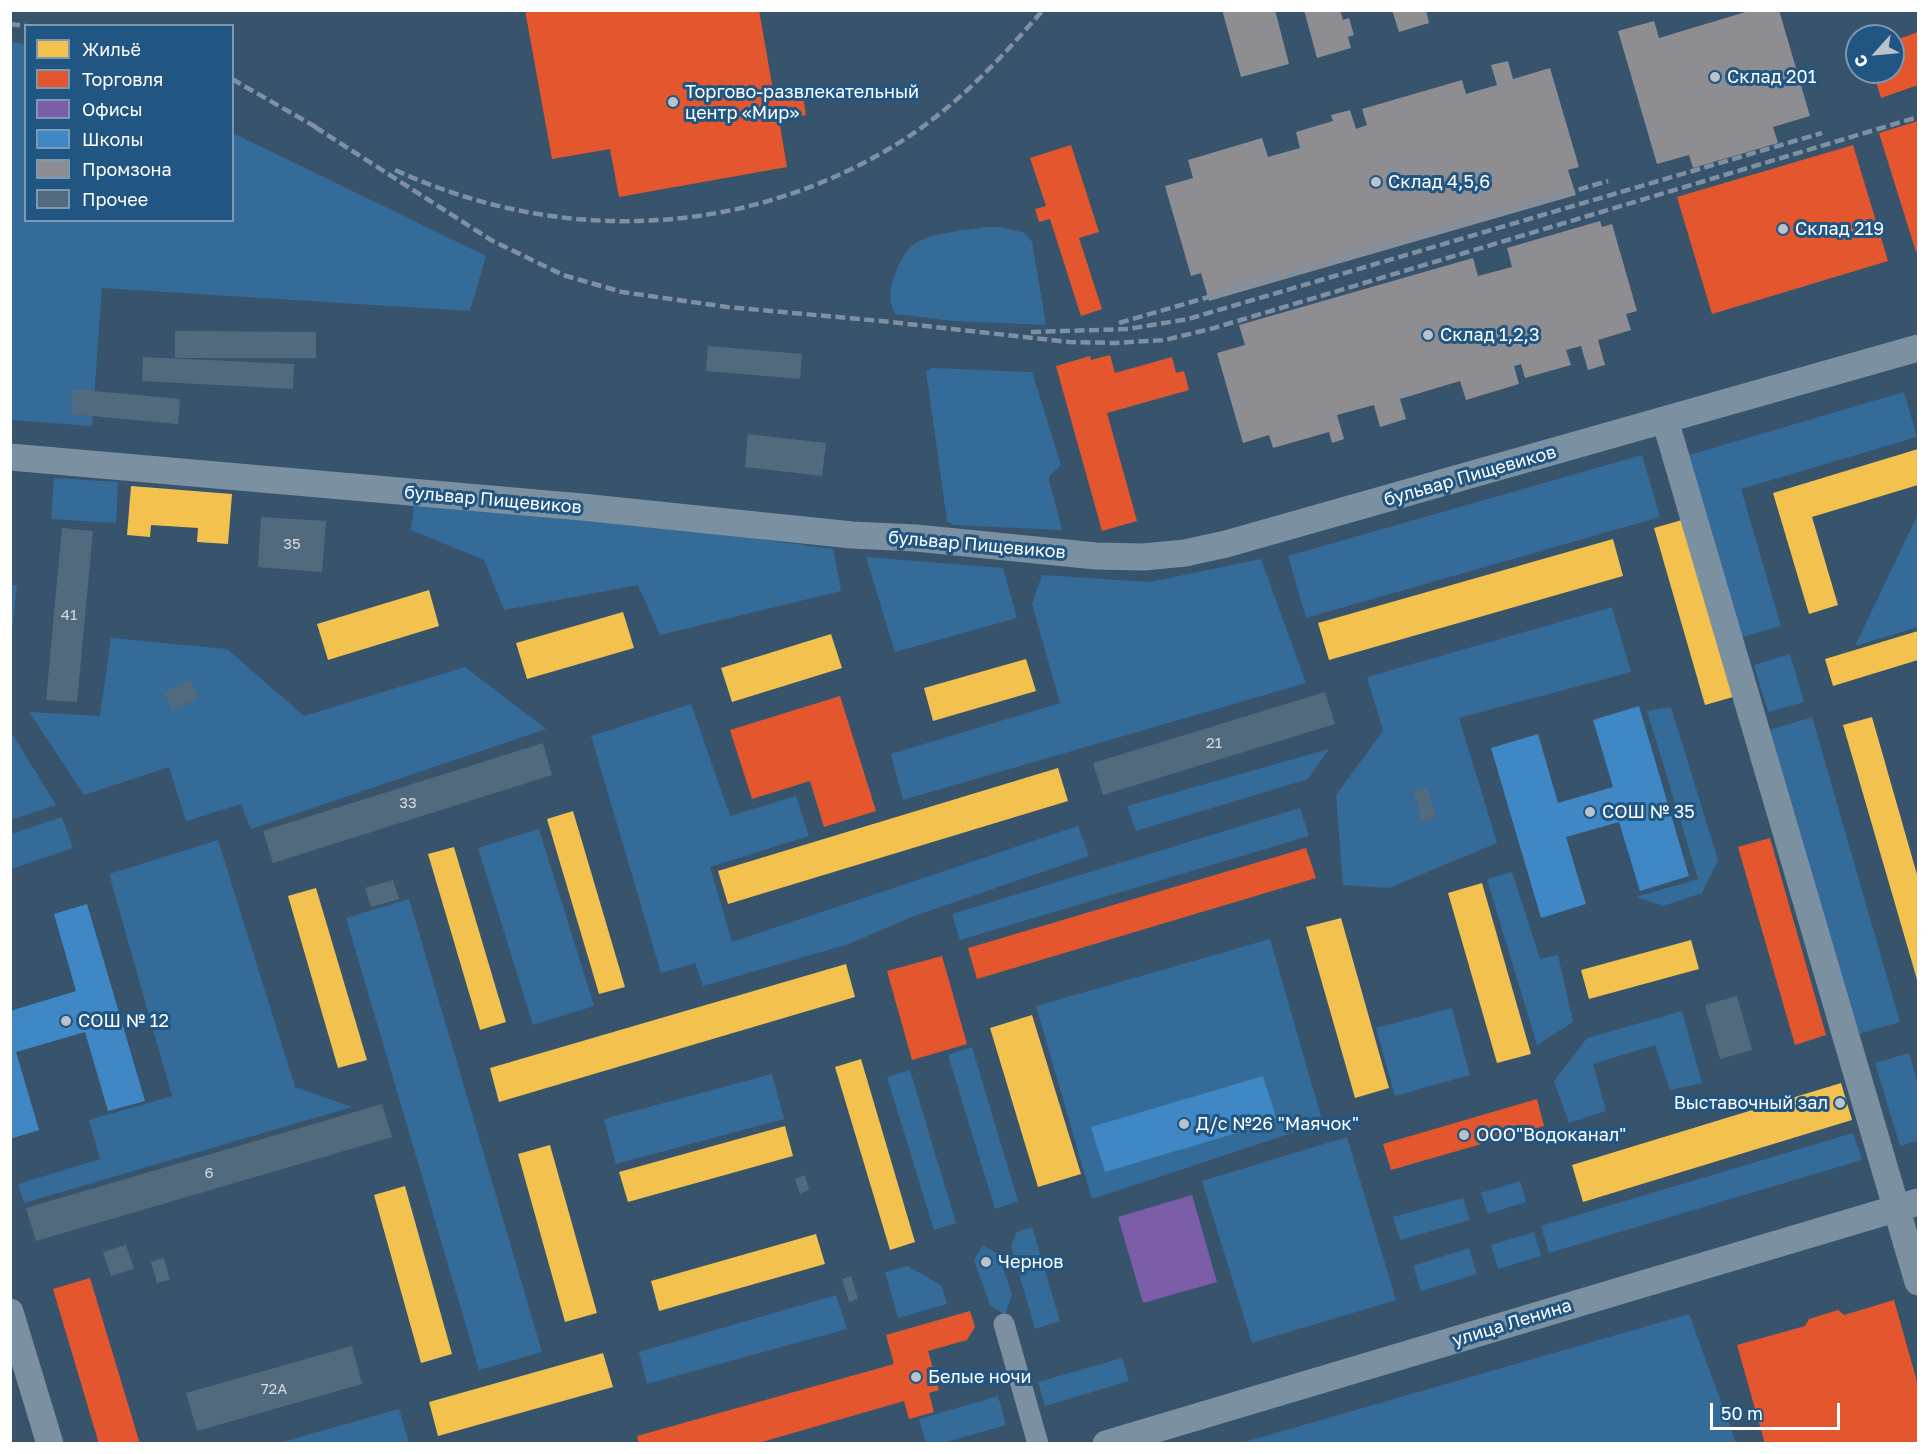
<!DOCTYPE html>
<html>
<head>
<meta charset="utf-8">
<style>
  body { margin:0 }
  #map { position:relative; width:1929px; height:1454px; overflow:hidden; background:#37546c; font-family:"Golos Text",sans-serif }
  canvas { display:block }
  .frame { position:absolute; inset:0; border:12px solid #fff; pointer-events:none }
  .legend { position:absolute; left:24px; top:24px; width:210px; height:198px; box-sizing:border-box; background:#215582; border:2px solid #7a99b4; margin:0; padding:8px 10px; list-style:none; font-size:18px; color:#fff }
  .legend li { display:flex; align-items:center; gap:12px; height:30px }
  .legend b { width:30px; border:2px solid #7a99b4 }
  .north { position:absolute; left:1845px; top:24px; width:60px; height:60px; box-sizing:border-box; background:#215582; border:2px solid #7a99b4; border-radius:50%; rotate:243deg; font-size:16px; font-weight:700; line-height:24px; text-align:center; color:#fff }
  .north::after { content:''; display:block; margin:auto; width:21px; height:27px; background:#b9c3cc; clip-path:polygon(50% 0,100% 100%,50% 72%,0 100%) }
  .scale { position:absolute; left:1710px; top:1403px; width:130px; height:27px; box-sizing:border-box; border:3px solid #fff; border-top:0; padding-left:8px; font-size:18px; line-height:21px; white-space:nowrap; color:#fff; -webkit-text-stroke:4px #215582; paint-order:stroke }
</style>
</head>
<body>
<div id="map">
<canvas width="1929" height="1454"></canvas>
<div class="frame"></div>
<ul class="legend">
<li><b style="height:16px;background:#f2c14e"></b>Жильё</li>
<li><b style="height:16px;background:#e4572e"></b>Торговля</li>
<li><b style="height:16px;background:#7b5ea7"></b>Офисы</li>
<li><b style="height:16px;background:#3f88c5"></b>Школы</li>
<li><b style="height:16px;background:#8d8d92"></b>Промзона</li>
<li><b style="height:16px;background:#526a7d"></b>Прочее</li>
</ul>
<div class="north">С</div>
<div class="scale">50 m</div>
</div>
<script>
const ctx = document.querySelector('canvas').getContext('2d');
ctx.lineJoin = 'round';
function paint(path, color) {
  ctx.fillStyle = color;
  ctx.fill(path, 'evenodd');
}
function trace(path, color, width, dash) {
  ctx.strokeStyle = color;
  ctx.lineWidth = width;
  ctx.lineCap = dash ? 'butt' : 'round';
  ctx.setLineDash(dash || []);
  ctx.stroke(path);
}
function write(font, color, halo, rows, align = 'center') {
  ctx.font = font + ' "Golos Text",sans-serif';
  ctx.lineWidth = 6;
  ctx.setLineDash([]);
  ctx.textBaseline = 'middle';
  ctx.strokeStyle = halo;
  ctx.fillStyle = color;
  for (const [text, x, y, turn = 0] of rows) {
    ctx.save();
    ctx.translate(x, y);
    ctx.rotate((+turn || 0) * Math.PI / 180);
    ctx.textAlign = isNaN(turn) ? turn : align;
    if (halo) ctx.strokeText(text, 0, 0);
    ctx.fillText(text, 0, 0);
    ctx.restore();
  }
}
const green = new Path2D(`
  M10 42 25 44 26 220H232L233 133 486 256 470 311 102 288 92 426 11 420Z
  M986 227H1000L1025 233 1032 242 1046 325 954 321 895 314C888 300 890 291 894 277 898 266 903 253 913 245 928 233 967 230 986 227Z
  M931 368 1032 372 1061 465 1050 475 1049 480 1062 530 953 525 947 521 926 371Z
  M1904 392 1917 437 1741 489 1781 626 1742 637 1689 455Z
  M1642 455 1660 517 1306 618 1288 556Z
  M54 478 118 482 116 523 51 519Z
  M414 505 664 526 833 549 841 591 660 635 638 585 504 610 484 560 411 530Z
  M1918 514V627L1855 646Z
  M866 557 1003 568 1017 618 895 652Z
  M1261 559 1306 683 903 800 891 754 1060 703 1032 604 1042 575 1150 582Z
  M11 585H17L11 641H10Z
  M1612 607 1631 672 1459 718 1497 843 1389 888 1343 885 1336 795 1383 731 1367 677Z
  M111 638 227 649 304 716 465 667 546 729 251 829 241 804 186 821 169 767 84 795 29 712 100 716Z
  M1790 654 1804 702 1768 712 1754 665Z
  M691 704 730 816 796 796 809 836 710 867 732 942 1078 826 1089 856 914 916 849 944 703 986 695 963 661 973 591 736Z
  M1671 707 1718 860 1702 893 1663 906 1636 897 1698 879 1647 711Z
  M1812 717 1900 1022 1855 1035 1770 730Z
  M11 732 56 805 11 820H10Z
  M1329 749 1308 779 1136 831 1127 806Z
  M1300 808 1309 836 960 940 952 914Z
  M62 817 73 848 11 869V834Z
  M539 829 594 1006 533 1025 478 848Z
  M218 840 295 1087 352 1107 24 1203 18 1184 100 1159 89 1120 172 1096 109 874Z
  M1512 872 1540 959 1558 955 1573 1022 1537 1045 1487 879Z
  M409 899 542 1352 479 1370 346 918Z
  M1270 939 1323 1123 1092 1199 1036 1006Z
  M1452 1008 1470 1075 1395 1096 1376 1028Z
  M1682 1011 1702 1083 1670 1090 1655 1045 1593 1064 1606 1111 1569 1123 1554 1081 1587 1038Z
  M972 1047 1018 1201 995 1209 948 1055Z
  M1909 1053 1918 1084V1141L1900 1146 1875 1063Z
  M910 1070 956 1223 934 1230 887 1077Z
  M772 1074 784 1119 616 1164 604 1119Z
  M1853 1133 1862 1160 1549 1253 1541 1226Z
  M1347 1137 1396 1300 1252 1343 1202 1181Z
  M1520 1181 1526 1202 1488 1214 1481 1193Z
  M1463 1198 1470 1220 1400 1240 1393 1217Z
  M1032 1227 1060 1321 1035 1329 1011 1246 1017 1232Z
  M1534 1232 1541 1256 1498 1269 1491 1245Z
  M983 1245 998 1254 1012 1294 1005 1315 990 1305 974 1260Z
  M1469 1248 1477 1274 1421 1291 1413 1266Z
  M908 1266 942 1286 947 1304 898 1318 885 1272Z
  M836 1295 847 1329 647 1384 639 1352Z
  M1689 1314 1736 1443H1241Z
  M1122 1358 1129 1381 1045 1406 1038 1382Z
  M998 1396 1006 1425 943 1443H926L919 1419Z
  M399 1409 409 1443H279Z`);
const homes = new Path2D(`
  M1918 449V485L1812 517 1838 605 1809 614 1773 493Z
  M131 486 232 494 228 544 197 542 198 528 151 525 150 537 127 535Z
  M1682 520 1733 697 1705 705 1654 528Z
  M1613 539 1623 576 1329 660 1318 623Z
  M429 590 439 626 328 660 317 624Z
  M623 612 634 648 527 679 516 643Z
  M1918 631V660L1833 686 1825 659Z
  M831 634 842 668 732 702 721 668Z
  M1026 659 1036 691 933 721 924 688Z
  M1872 717 1918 878V983L1843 725Z
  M1058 768 1068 801 728 904 718 871Z
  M573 811 625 987 599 994 547 819Z
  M454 847 506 1022 480 1030 428 854Z
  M1482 883 1531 1054 1497 1063 1448 893Z
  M316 888 367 1060 338 1068 288 896Z
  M1341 918 1389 1088 1355 1098 1306 927Z
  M1691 940 1699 969 1589 999 1581 970Z
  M846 964 855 997 499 1102 490 1068Z
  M1032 1015 1081 1174 1038 1187 990 1028Z
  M861 1059 915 1242 890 1250 835 1067Z
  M1841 1083 1852 1120 1583 1202 1572 1165Z
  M785 1126 793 1156 628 1202 619 1172Z
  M550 1145 597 1313 565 1322 518 1154Z
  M405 1186 452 1354 421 1363 374 1195Z
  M816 1234 825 1264 659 1311 651 1281Z
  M603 1353 613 1387 438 1436 429 1402Z`);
const shops = new Path2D(`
  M525 10H759L773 90 801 85 806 115 779 120 787 167 619 197 610 149 552 159Z
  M1918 32V85L1881 98 1873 72H1893V41Z
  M1918 121V251L1916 252 1879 133Z
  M1071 145 1099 232 1079 238 1102 309 1081 316 1050 219 1039 222 1035 209 1046 206 1030 158Z
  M1853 145 1888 261 1712 314 1677 197Z
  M1110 355 1115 373 1172 357 1176 373 1184 371 1189 390 1107 413 1137 521 1102 531 1056 366 1090 356 1091 360Z
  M840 696 876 811 824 827 810 781 752 799 730 730Z
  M1770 838 1826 1035 1795 1045 1738 847Z
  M1306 848 1316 878 977 979 968 948Z
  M942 956 967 1044 912 1060 887 971Z
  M1537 1099 1544 1126 1391 1170 1383 1144Z
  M90 1278 140 1444H99L53 1289Z
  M1894 1300 1918 1385V1444H1765L1737 1345 1805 1326 1809 1319 1838 1310 1844 1315Z
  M970 1311 975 1327 967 1340 928 1351 939 1390 929 1393 934 1412 909 1419 904 1401 755 1444H639L637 1436 894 1364 886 1335Z`);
const offices = new Path2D(`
  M1192 1195 1217 1282 1143 1303 1118 1217Z`);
const schools = new Path2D(`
  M1639 706 1689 876 1640 891 1619 822 1566 837 1586 904 1541 918 1491 748 1538 734 1558 803 1613 787 1593 720Z
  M87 904 145 1101 108 1111 85 1032 16 1052 39 1130 10 1139V1011L76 991 54 914Z
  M1263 1076 1277 1121 1105 1172 1091 1127Z`);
const industry = new Path2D(`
  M1222 10H1275L1289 64 1241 77Z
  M1304 10H1340L1343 20 1349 18 1354 35 1348 37 1351 48 1317 58Z
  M1392 10H1426L1429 23 1399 32Z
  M1752 10H1779L1810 116 1773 127 1778 143 1693 168 1689 155 1657 164 1618 31 1654 21 1659 38Z
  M1508 61 1513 79 1550 68 1579 167 1568 170 1576 195 1209 301 1201 273 1191 276 1165 186 1193 178 1188 160 1262 138 1268 157 1300 148 1296 132 1333 121 1331 115 1350 110 1356 129 1367 125 1362 109 1462 80 1466 94 1497 85 1491 65Z
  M1600 221 1602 227 1612 224 1637 311 1626 314 1631 330 1598 340 1605 365 1588 370 1581 346 1566 350 1571 365 1525 378 1521 364 1514 366 1519 384 1466 400 1460 381 1400 399 1406 419 1380 427 1374 405 1337 415 1344 439 1332 443 1329 432 1273 448 1269 435 1243 443 1217 353 1245 345 1239 325 1473 258 1478 276 1512 267 1507 248Z`);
const building = new Path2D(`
  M175 331 316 332V358H175Z
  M708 346 802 354 800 379 706 371Z
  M143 357 294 364 293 389 142 381Z
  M73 389 180 399 178 424 71 414Z
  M748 434 826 443 822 476 745 467Z
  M261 517 326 521 322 572 258 567Z
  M62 528 93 531 77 702 46 700Z
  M191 680 199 698 172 710 164 692Z
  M1325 692 1335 724 1103 795 1093 763Z
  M543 743 552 775 273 863 263 831Z
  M1427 787 1436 817 1422 822 1413 791Z
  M393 880 399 899 371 907 365 888Z
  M1737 996 1752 1050 1720 1059 1705 1005Z
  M382 1104 392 1137 36 1241 26 1208Z
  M805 1175 809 1190 800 1194 795 1179Z
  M126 1245 134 1269 111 1276 103 1252Z
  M164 1258 170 1280 157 1283 151 1262Z
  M851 1276 858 1299 849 1302 842 1279Z
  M352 1346 362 1384 197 1431 186 1393Z`);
const minor = new Path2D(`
  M1004 1324 1038 1444`);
const major = new Path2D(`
  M1665 420 1918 1282
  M10 457 582 507 852 535 916 538 1096 556 1144 557 1185 553 1226 544 1918 348
  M10 1312 50 1444
  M1106 1444 1918 1202`);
const rail = new Path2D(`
  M10 24 26 26
  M232 79 321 130
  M315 127 491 240 563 275 622 292 727 307 881 321 1069 342 1114 343 1165 340 1214 328 1918 117
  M395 170C557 244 738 239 892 147 951 112 998 62 1043 10
  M1119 323 1608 181
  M1031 332 1128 329 1188 319 1822 133`);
const markers = [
  [1715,77,6,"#b9c3cc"],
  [673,102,6,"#b9c3cc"],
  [1376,182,6,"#b9c3cc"],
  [1783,229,6,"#b9c3cc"],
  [1428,335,6,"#b9c3cc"],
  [1590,812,6,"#b9c3cc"],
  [66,1021,6,"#b9c3cc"],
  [1840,1103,6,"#b9c3cc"],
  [1184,1124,6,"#b9c3cc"],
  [1464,1135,6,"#b9c3cc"],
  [986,1262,6,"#b9c3cc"],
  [916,1377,6,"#b9c3cc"]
];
const numberNames = [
  ["35",292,544],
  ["41",69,615],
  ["21",1214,743],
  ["33",408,803],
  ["6",209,1173],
  ["72А",274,1389]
];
const poiNames = [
  ["Склад 201",1727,77],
  ["Торгово-развлекательный",685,92],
  ["центр «Мир»",685,113],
  ["Склад 4,5,6",1388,182],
  ["Склад 219",1795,229],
  ["Склад 1,2,3",1440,335],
  ["СОШ № 35",1602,812],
  ["СОШ № 12",78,1021],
  ["Выставочный зал",1828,1103,"right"],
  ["Д/с №26 \"Маячок\"",1196,1124],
  ["ООО\"Водоканал\"",1476,1135],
  ["Чернов",998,1262],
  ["Белые ночи",928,1377]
];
const streetNames = [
  ["бульвар Пищевиков",1470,476,-16],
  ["бульвар Пищевиков",493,500,5],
  ["бульвар Пищевиков",977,545,5],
  ["улица Ленина",1512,1323,-17]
];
paint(green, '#346b99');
paint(homes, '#f2c14e');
paint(shops, '#e4572e');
paint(offices, '#7b5ea7');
paint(schools, '#3f88c5');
paint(industry, '#8d8d92');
paint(building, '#526a7d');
trace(minor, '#7d90a2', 21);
trace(major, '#7b90a0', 27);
trace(rail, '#7e90a2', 4.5, [10, 4.5]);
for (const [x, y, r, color] of markers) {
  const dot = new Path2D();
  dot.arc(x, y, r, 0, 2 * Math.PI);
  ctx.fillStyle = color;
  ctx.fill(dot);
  trace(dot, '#215582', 2);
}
write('15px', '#d4dade', null, numberNames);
write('18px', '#fff', '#215582', poiNames, 'left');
write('18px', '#fff', '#215582', streetNames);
</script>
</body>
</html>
